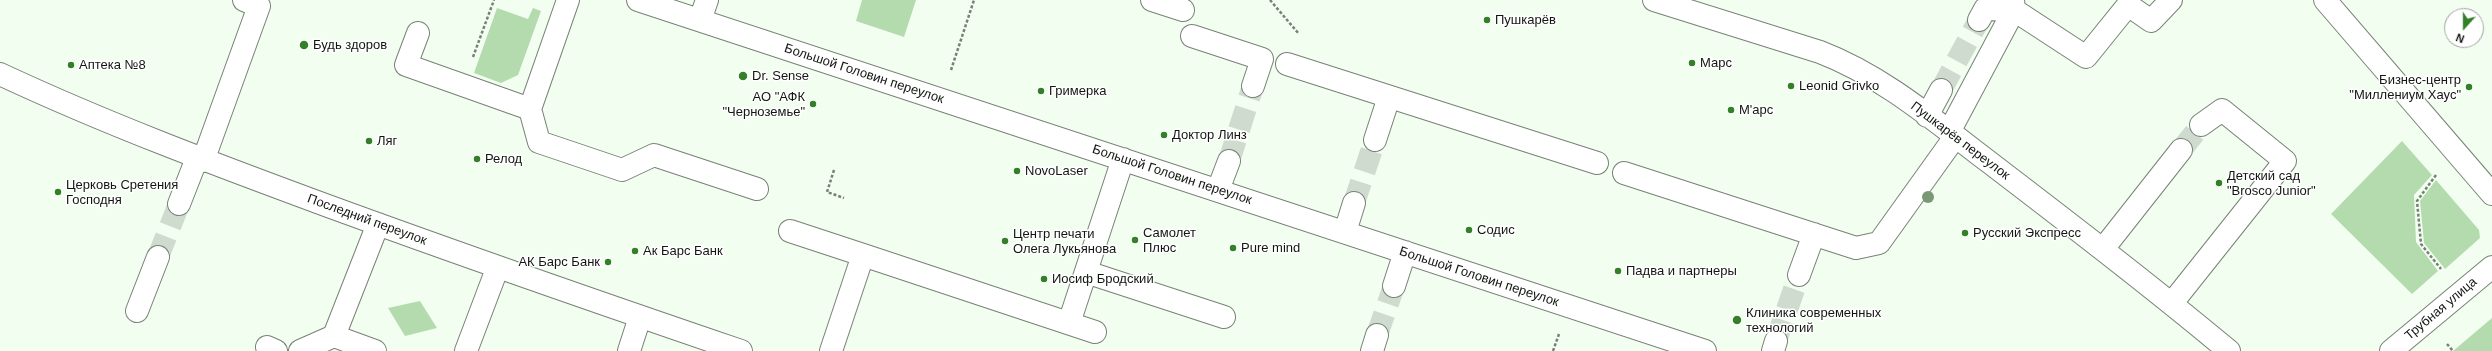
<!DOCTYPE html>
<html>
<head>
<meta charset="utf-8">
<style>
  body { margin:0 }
  #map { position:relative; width:2492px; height:351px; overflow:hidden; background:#f2fef0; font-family:Arial,sans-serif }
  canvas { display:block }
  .north { position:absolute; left:2444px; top:8px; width:40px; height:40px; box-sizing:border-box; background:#fff; border:1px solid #a0a2a0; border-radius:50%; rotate:201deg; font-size:11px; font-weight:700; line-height:16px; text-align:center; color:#121611 }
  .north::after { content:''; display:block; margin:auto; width:14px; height:18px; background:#338029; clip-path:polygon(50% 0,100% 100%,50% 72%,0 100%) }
</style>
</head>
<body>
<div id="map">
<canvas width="2492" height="351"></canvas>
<div class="north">N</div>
</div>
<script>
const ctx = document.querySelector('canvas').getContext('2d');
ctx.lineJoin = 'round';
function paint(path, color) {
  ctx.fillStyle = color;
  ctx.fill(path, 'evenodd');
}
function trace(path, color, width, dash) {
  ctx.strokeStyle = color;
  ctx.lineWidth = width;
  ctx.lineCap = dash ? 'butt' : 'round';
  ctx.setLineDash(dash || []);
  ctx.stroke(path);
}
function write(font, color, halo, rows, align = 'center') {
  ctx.font = font + ' Arial,sans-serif';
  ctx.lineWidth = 3;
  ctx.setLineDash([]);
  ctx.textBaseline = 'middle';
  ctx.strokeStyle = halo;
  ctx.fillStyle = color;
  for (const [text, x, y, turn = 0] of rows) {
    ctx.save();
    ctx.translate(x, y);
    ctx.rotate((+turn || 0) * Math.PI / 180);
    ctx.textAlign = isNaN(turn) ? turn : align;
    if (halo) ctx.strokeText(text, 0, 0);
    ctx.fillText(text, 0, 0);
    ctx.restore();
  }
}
const green = new Path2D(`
  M862 0H916L904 37 856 21Z
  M497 8 528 19 533 8 541 11 518 75 501 83 474 73Z
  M2402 141 2432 175 2414 195 2416 242 2438 271 2412 294 2331 214Z
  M2436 180 2479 230 2480 238 2445 269 2424 243 2420 201Z
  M420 301 437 328 405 336 388 308Z
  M2492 318V351H2453Z`);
const minorTunnel = new Path2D(`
  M1941 90 1979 20
  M2181 150 2201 125
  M1229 161 1253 86
  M1354 203 1375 140
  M158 257 179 204
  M1377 335 1394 286
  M1776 341 1799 275`);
const path = new Path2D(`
  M1270 0 1299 34
  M473 57 494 0
  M951 70 974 0
  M834 170 827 192 844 198
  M2436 175 2417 201 2421 244 2441 269
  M2447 344 2453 351
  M1553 351 1559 334`);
const minor = new Path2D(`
  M638 0 1705 351
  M1152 0 1183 10
  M1654 0 1820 52C1883 76 1936 122 1989 162 2070 224 2151 286 2229 351
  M2325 0 2492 194
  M700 20 707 0
  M1979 20 1985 9 2014 10 2086 57 2128 5 2151 21 2171 0
  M418 33 406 65 530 109 568 0
  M1192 36 1262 59 1253 86
  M1287 64 1597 163
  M0 74C107 124 217 165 328 206 465 256 603 304 741 351
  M530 109 539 142 622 170 654 155 757 189
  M1927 116 1941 90
  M1949 132 2014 10 2013 0
  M1375 140 1389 97
  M203 161 259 6 244 0
  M1624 173 1856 248 1879 243 1955 137
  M1218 190 1229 161
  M179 204 197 158
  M790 231 863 255
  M1345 232 1354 203
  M2103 249 2181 150
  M1086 272 1224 317
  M1799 275 1814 234
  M1394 286 1405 252
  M2172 303 2285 161 2222 110 2201 125
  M137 311 158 257
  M1069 323 1123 159
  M334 336 378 224
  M267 347 276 351
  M300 351 334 336 375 351
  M466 351 497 269
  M629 351 640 317
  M831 351 863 255 1095 332
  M1372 351 1377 335
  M1773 351 1776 341
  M2391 351 2492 267`);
const trees = [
  [1928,197]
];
const markers = [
  [1487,20,4,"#338029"],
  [304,45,5,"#338029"],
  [1692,63,4,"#338029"],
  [71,65,4,"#338029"],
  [743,76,5,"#338029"],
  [1791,86,4,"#338029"],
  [2469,87,4,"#338029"],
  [1041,91,4,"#338029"],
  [813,104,4,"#338029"],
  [1731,110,4,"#338029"],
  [1164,135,4,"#338029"],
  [369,141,4,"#338029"],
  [477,159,4,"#338029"],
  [1017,171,4,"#338029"],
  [2219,183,4,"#338029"],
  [58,192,4,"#338029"],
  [1469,230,4,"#338029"],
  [1965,233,4,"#338029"],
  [1135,240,4,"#338029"],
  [1005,241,4,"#338029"],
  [1233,248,4,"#338029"],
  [635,251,4,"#338029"],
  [608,262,4,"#338029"],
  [1618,271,4,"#338029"],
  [1044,279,4,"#338029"],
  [1737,320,5,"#338029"]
];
const poiNames = [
  ["Пушкарёв",1495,20],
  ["Будь здоров",313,45],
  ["Марс",1700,63],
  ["Аптека №8",79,65],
  ["Dr. Sense",752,76],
  ["Бизнес-центр",2461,80,"right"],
  ["\"Миллениум Хаус\"",2461,95,"right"],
  ["Leonid Grivko",1799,86],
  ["Гримерка",1049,91],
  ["АО \"АФК",805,97,"right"],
  ["\"Черноземье\"",805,112,"right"],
  ["М'арс",1739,110],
  ["Доктор Линз",1172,135],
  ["Ляг",377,141],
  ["Релод",485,159],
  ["NovoLaser",1025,171],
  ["Детский сад",2227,176],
  ["\"Brosco Junior\"",2227,191],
  ["Церковь Сретения",66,185],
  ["Господня",66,200],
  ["Содис",1477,230],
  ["Самолет",1143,233],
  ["Плюс",1143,248],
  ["Русский Экспресс",1973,233],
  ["Центр печати",1013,234],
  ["Олега Лукьянова",1013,249],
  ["Pure mind",1241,248],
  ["Ак Барс Банк",643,251],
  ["АК Барс Банк",600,262,"right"],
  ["Падва и партнеры",1626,271],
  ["Иосиф Бродский",1052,279],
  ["Клиника современных",1746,313],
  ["технологий",1746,328]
];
const streetNames = [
  ["Большой Головин переулок",864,74,18],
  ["Пушкарёв переулок",1960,141,37],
  ["Большой Головин переулок",1172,175,18],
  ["Последний переулок",367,220,20],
  ["Большой Головин переулок",1479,277,18],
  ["Трубная улица",2441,309,-40]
];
paint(green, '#b4dbae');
trace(minorTunnel, '#d0dbcf', 22, [22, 11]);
trace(minor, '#788276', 24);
trace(path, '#798077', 2.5, [3, 2]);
trace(minor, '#fff', 22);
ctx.fillStyle = '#799875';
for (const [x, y] of trees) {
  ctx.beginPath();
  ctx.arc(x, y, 6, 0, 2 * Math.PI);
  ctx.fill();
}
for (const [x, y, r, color] of markers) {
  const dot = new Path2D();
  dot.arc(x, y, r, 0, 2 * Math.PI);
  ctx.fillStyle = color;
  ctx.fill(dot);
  trace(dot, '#fff', 1.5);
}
write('13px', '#121611', '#fff', poiNames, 'left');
write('13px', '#121611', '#fff', streetNames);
</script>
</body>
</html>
